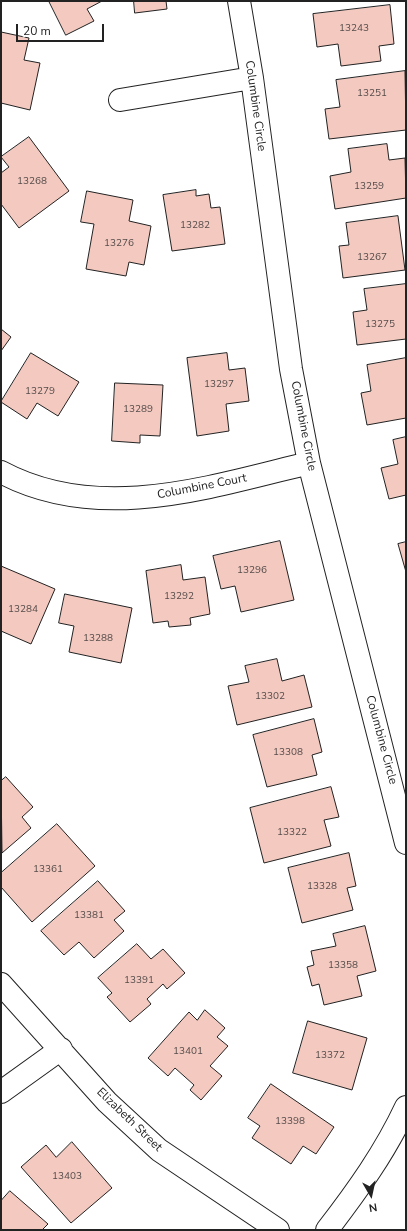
<!DOCTYPE html>
<html>
<head>
<meta charset="utf-8">
<style>
  body { margin:0 }
  #map { position:relative; width:407px; height:1231px; overflow:hidden; background:#fff; font-family:"Nunito Sans",sans-serif }
  canvas { display:block }
  .frame { position:absolute; inset:0; border:2px solid #222; pointer-events:none }
  .north { position:absolute; left:351px; top:1175px; width:40px; height:40px; -webkit-text-stroke:3px #fff; paint-order:stroke; rotate:171deg; font-size:11px; font-weight:700; line-height:16px; text-align:center; color:#222 }
  .north::after { content:''; display:block; margin:auto; width:14px; height:18px; background:#222; clip-path:polygon(50% 0,100% 100%,50% 72%,0 100%) }
  .scale { position:absolute; left:16px; top:24px; width:88px; height:18px; box-sizing:border-box; border:2px solid #222; border-top:0; padding-left:5px; font-size:12px; line-height:14px; white-space:nowrap; color:#222; -webkit-text-stroke:3px #fff; paint-order:stroke }
</style>
</head>
<body>
<div id="map">
<canvas width="407" height="1231"></canvas>
<div class="frame"></div>
<div class="north">N</div>
<div class="scale">20 m</div>
</div>
<script>
const ctx = document.querySelector('canvas').getContext('2d');
ctx.lineJoin = 'round';
function paint(path, color) {
  ctx.fillStyle = color;
  ctx.fill(path, 'evenodd');
}
function trace(path, color, width, dash) {
  ctx.strokeStyle = color;
  ctx.lineWidth = width;
  ctx.lineCap = dash ? 'butt' : 'round';
  ctx.setLineDash(dash || []);
  ctx.stroke(path);
}
function write(font, color, halo, rows, align = 'center') {
  ctx.font = font + ' "Nunito Sans",sans-serif';
  ctx.lineWidth = 3;
  ctx.setLineDash([]);
  ctx.textBaseline = 'middle';
  ctx.strokeStyle = halo;
  ctx.fillStyle = color;
  for (const [text, x, y, turn = 0] of rows) {
    ctx.save();
    ctx.translate(x, y);
    ctx.rotate((+turn || 0) * Math.PI / 180);
    ctx.textAlign = isNaN(turn) ? turn : align;
    if (halo) ctx.strokeText(text, 0, 0);
    ctx.fillText(text, 0, 0);
    ctx.restore();
  }
}
const building = new Path2D(`
  M49 1H102L87 9 94 21 66 35Z
  M134 1H166L167 9 135 13Z
  M390 5 394 44 379 46 381 61 341 66 338 44 317 47 313 14Z
  M1 32 29 38 24 60 40 63 30 110 1 103Z
  M405 71 406 130 329 139 325 109 340 107 336 80Z
  M29 137 69 191 19 228 1 204V173L9 167 1 157Z
  M387 144 389 160 405 158 406 198 335 209 330 176 351 172 348 149Z
  M196 190V196L209 194 211 208 220 207 225 244 172 251 163 195Z
  M87 191 133 200 129 221 151 226 144 265 129 262 126 276 86 269 94 224 81 222Z
  M398 216 405 270 343 278 339 246 349 245 346 223Z
  M406 284V339L357 345 353 312 367 310 364 289Z
  M1 329 11 337 1 351Z
  M31 353 79 382 58 416 37 403 27 419 1 402Z
  M227 353 229 370 245 368 249 401 226 404 229 431 197 436 187 358Z
  M406 358V418L367 425 361 393 371 391 367 365Z
  M115 383 163 385 160 436 140 435V443L112 441Z
  M406 437V495L389 499 381 468 398 464 393 440Z
  M280 541 294 600 241 612 235 586 221 589 213 556Z
  M406 542V572L398 544Z
  M181 565 183 580 205 577 210 614 190 618 191 625 169 627 168 621 153 623 146 571Z
  M1 566 55 589 31 644 1 631Z
  M65 594 132 608 121 663 69 652 74 626 59 623Z
  M277 659 282 681 304 675 312 707 237 725 228 686 249 682 245 666Z
  M314 719 322 752 312 755 317 775 267 787 253 735Z
  M6 777 33 807 22 817 31 828 2 853 1 781Z
  M331 787 339 817 324 820 331 846 264 863 250 808Z
  M57 824 95 866 32 922 1 887V873Z
  M349 853 356 886 347 888 353 910 302 923 288 868Z
  M98 881 125 911 114 920 124 931 94 958 79 942 64 955 41 931Z
  M365 926 376 971 357 976 362 996 324 1005 319 984 312 986 307 967 314 965 311 951 336 946 333 934Z
  M137 944 151 959 163 949 185 973 167 989 163 984 147 999 151 1004 130 1022 107 997 112 993 98 978Z
  M205 1010 225 1028 217 1037 228 1046 210 1066 222 1076 201 1100 190 1090 194 1085 175 1068 168 1076 148 1058 189 1012 197 1020Z
  M308 1021 367 1038 352 1090 293 1073Z
  M271 1084 334 1127 316 1154 303 1146 291 1164 252 1138 260 1126 248 1118Z
  M72 1142 112 1188 71 1223 21 1167 46 1145 56 1157Z
  M10 1191 48 1224 42 1230H1V1201Z`);
const minor = new Path2D(`
  M239 1 252 78 291 369 309 463 406 843
  M120 100 252 78
  M1 472C98 524 210 487 309 463
  M1 984 107 1102 159 1150 278 1230
  M1 1092 61 1049
  M327 1230C357 1191 385 1152 406 1107`);
const numberNames = [
  ["13243",354,29],
  ["13251",372,94],
  ["13268",32,182],
  ["13259",369,187],
  ["13282",195,226],
  ["13276",119,244],
  ["13267",372,258],
  ["13275",380,325],
  ["13297",219,385],
  ["13279",40,392],
  ["13289",138,410],
  ["13296",252,571],
  ["13292",179,597],
  ["13284",23,610],
  ["13288",98,639],
  ["13302",270,697],
  ["13308",288,753],
  ["13322",292,833],
  ["13361",48,870],
  ["13328",322,887],
  ["13381",89,916],
  ["13358",343,966],
  ["13391",139,981],
  ["13401",188,1052],
  ["13372",330,1056],
  ["13398",290,1122],
  ["13403",67,1177]
];
const streetNames = [
  ["Columbine Circle",255,106,82],
  ["Columbine Circle",303,426,79],
  ["Columbine Court",202,487,-11],
  ["Columbine Circle",381,740,75],
  ["Elizabeth Street",129,1120,44]
];
paint(building, '#f3c9c0');
trace(building, '#222', 1);
trace(minor, '#222', 24);
trace(minor, '#fff', 22);
write('10px', '#564c4a', null, numberNames);
write('12px', '#222', '#fff', streetNames);
</script>
</body>
</html>
